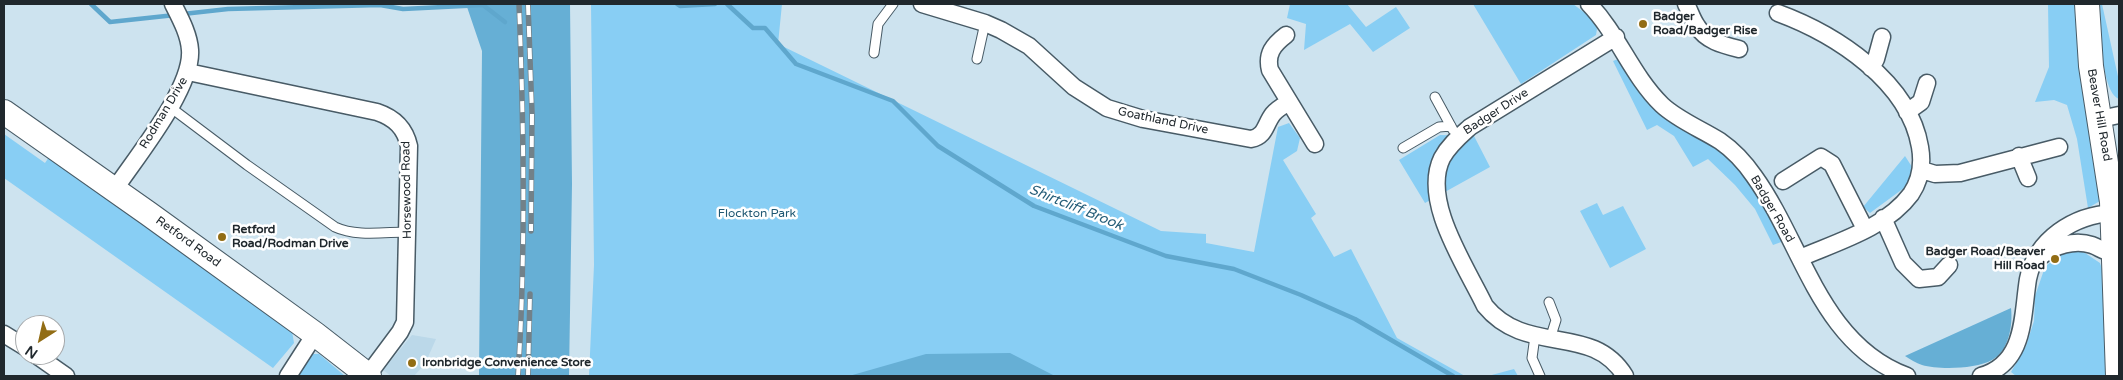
<!DOCTYPE html>
<html>
<head>
<meta charset="utf-8">
<style>
  body { margin:0 }
  #map { position:relative; width:2123px; height:380px; overflow:hidden; background:#cde3ef; font-family:"Varela Round",sans-serif }
  canvas { display:block }
  .frame { position:absolute; inset:0; border:5px solid #20282d; pointer-events:none }
  .north { position:absolute; left:15px; top:315px; width:50px; height:50px; box-sizing:border-box; background:#fff; border:1px solid #a6a9ab; border-radius:50%; rotate:215deg; font-size:14px; font-weight:700; line-height:20px; text-align:center; color:#20282d }
  .north::after { content:''; display:block; margin:auto; width:18px; height:22px; background:#926d15; clip-path:polygon(50% 0,100% 100%,50% 72%,0 100%) }
</style>
</head>
<body>
<div id="map">
<canvas width="2123" height="380"></canvas>
<div class="frame"></div>
<div class="north">N</div>
</div>
<script>
const ctx = document.querySelector('canvas').getContext('2d');
ctx.lineJoin = 'round';
function paint(path, color) {
  ctx.fillStyle = color;
  ctx.fill(path, 'evenodd');
}
function trace(path, color, width, dash) {
  ctx.strokeStyle = color;
  ctx.lineWidth = width;
  ctx.lineCap = dash ? 'butt' : 'round';
  ctx.setLineDash(dash || []);
  ctx.stroke(path);
}
function write(font, color, halo, rows, align = 'center') {
  ctx.font = font + ' "Varela Round",sans-serif';
  ctx.lineWidth = 5;
  ctx.setLineDash([]);
  ctx.textBaseline = 'middle';
  ctx.strokeStyle = halo;
  ctx.fillStyle = color;
  for (const [text, x, y, turn = 0] of rows) {
    ctx.save();
    ctx.translate(x, y);
    ctx.rotate((+turn || 0) * Math.PI / 180);
    ctx.textAlign = isNaN(turn) ? turn : align;
    if (halo) ctx.strokeText(text, 0, 0);
    ctx.fillText(text, 0, 0);
    ctx.restore();
  }
}
const built = new Path2D(`
  M412 335 436 339 425 364 414 376H391L383 370Z`);
const green = new Path2D(`
  M591 4H782L778 44 1161 231 1206 234V243L1254 252 1278 127 1289 123 1300 138 1297 151 1283 160 1316 214 1311 218 1334 257 1351 249 1397 338 1465 376H589L594 265Z
  M1290 4H1347L1366 27 1396 7 1410 28 1373 52 1350 24 1304 50 1306 24 1287 18Z
  M1473 4H1573L1593 19 1597 29 1596 35 1521 84Z
  M2048 4H2079L2100 201 2088 208 2077 139 2067 105 2054 100 2035 102 2049 67Z
  M2100 4H2102L2119 81V99C2100 91 2101 24 2100 4Z
  M1618 59 1735 165 1757 192 1784 241 1773 245 1755 209 1735 185 1708 159 1693 167 1674 136 1657 125 1647 130 1613 61Z
  M4 134 45 163 49 157 292 331 294 343 273 368 4 178Z
  M1440 135 1474 136 1490 167 1425 203 1399 160Z
  M1905 156 1914 170 1904 188 1870 213 1863 207Z
  M1597 203 1603 215 1623 206 1646 249 1610 268 1580 211Z
  M2082 251 2100 263 2106 281 2107 376H2016L2011 372 2026 346 2034 321 2035 296 2045 267 2062 252Z
  M312 354H319L345 376H298Z
  M1514 369 1518 376H1488Z`);
const forest = new Path2D(`
  M466 4H570L572 184 569 376H479L482 51Z
  M2011 308C2013 325 2009 351 1992 360 1976 369 1939 370 1922 365 1916 363 1910 359 1905 356Z
  M1010 353 1055 376H849L926 354Z`);
const stream = new Path2D(`
  M91 4 110 22 175 15
  M677 4 680 6 715 4
  M727 4 753 28H765L796 64 893 101 938 146 1034 206 1166 256 1234 269 1301 295 1355 319 1453 376
  M183 14 228 9 380 5 403 9 483 5 505 22`);
const service = new Path2D(`
  M874 53 878 24 893 4
  M977 59 985 23
  M1435 97 1453 130
  M170 107 247 165 335 227C356 237 385 232 408 232
  M1403 148 1439 127 1451 126
  M1549 302 1556 320 1550 339
  M1535 336 1532 358 1540 376`);
const minor = new Path2D(`
  M922 4 985 23 1001 30 1029 46 1074 87 1107 108 1143 119 1251 139C1266 136 1265 124 1273 114 1277 109 1284 105 1289 102
  M1589 4C1618 34 1632 76 1662 105 1678 120 1701 129 1720 141 1733 150 1745 163 1754 176 1803 244 1820 344 1907 376
  M1686 4C1690 11 1692 19 1697 26 1706 41 1723 45 1739 49
  M1778 13C1835 34 1909 81 1920 147 1923 164 1921 179 1911 194 1886 228 1837 242 1800 258
  M1286 35C1273 45 1266 54 1270 70L1315 144
  M1616 37 1470 127C1460 136 1449 145 1442 158 1421 201 1466 266 1485 306 1527 357 1592 322 1625 376
  M1871 68 1876 59 1882 37
  M188 72 377 112C395 118 405 128 409 146L405 322 400 332 368 375
  M1907 112 1921 102 1927 83
  M2100 119 2119 115
  M2019 156 2028 178
  M1922 170 1935 174 1960 173 2059 147
  M1783 181 1821 157 1832 164 1865 229
  M115 189C137 156 193 88 190 50 189 34 180 18 173 4
  M1883 218 1903 263 1919 279 1938 277 1949 265
  M2040 257C2054 246 2074 239 2092 245 2101 248 2104 253 2114 252
  M4 334 25 347
  M36 355 66 376
  M288 376 315 334
  M1981 376C2026 363 2022 316 2028 279 2036 239 2074 215 2113 213`);
const secondary = new Path2D(`
  M2087 4 2091 66 2112 202 2118 376
  M4 112 149 214 315 334 369 376`);
const rail = new Path2D(`
  M528 4 532 113 531 231
  M518 376C526 252 524 128 519 4
  M528 376 530 294`);
const markers = [
  [1643,24,5,"#926d15"],
  [222,237,5,"#926d15"],
  [2055,259,5,"#926d15"],
  [412,363,5,"#926d15"]
];
const poiNames = [
  ["Badger",1653,17],
  ["Road/Badger Rise",1653,31],
  ["Retford",232,230],
  ["Road/Rodman Drive",232,244],
  ["Badger Road/Beaver",2045,252,"right"],
  ["Hill Road",2045,266,"right"],
  ["Ironbridge Convenience Store",422,363]
];
const streetNames = [
  ["Badger Drive",1496,112,-33],
  ["Rodman Drive",164,113,-59],
  ["Beaver Hill Road",2099,115,80],
  ["Goathland Drive",1163,121,12],
  ["Horsewood Road",407,190,-91],
  ["Badger Road",1772,209,60],
  ["Retford Road",188,242,36]
];
const parkNames = [
  ["Flockton Park",757,214]
];
const waterNames = [
  ["Shirtcliff Brook",1076,208,22]
];
paint(built, '#bbd8e9');
paint(green, '#88cef4');
paint(forest, '#66afd5');
trace(stream, '#5fa7cd', 4.5);
trace(service, '#485b66', 11);
trace(minor, '#485b66', 19);
trace(secondary, '#485b66', 26);
trace(service, '#fff', 9);
trace(minor, '#fff', 16);
trace(secondary, '#fff', 24);
trace(rail, '#728189', 5.5);
trace(rail, '#fff', 4, [11]);
for (const [x, y, r, color] of markers) {
  const dot = new Path2D();
  dot.arc(x, y, r, 0, 2 * Math.PI);
  ctx.fillStyle = color;
  ctx.fill(dot);
  trace(dot, '#fff', 2);
}
write('bold 12px', '#20282d', '#fff', poiNames, 'left');
write('12px', '#20282d', '#fff', streetNames);
write('12px', '#205873', '#fff', parkNames);
write('italic 14px', '#255d78', '#fff', waterNames);
</script>
</body>
</html>
